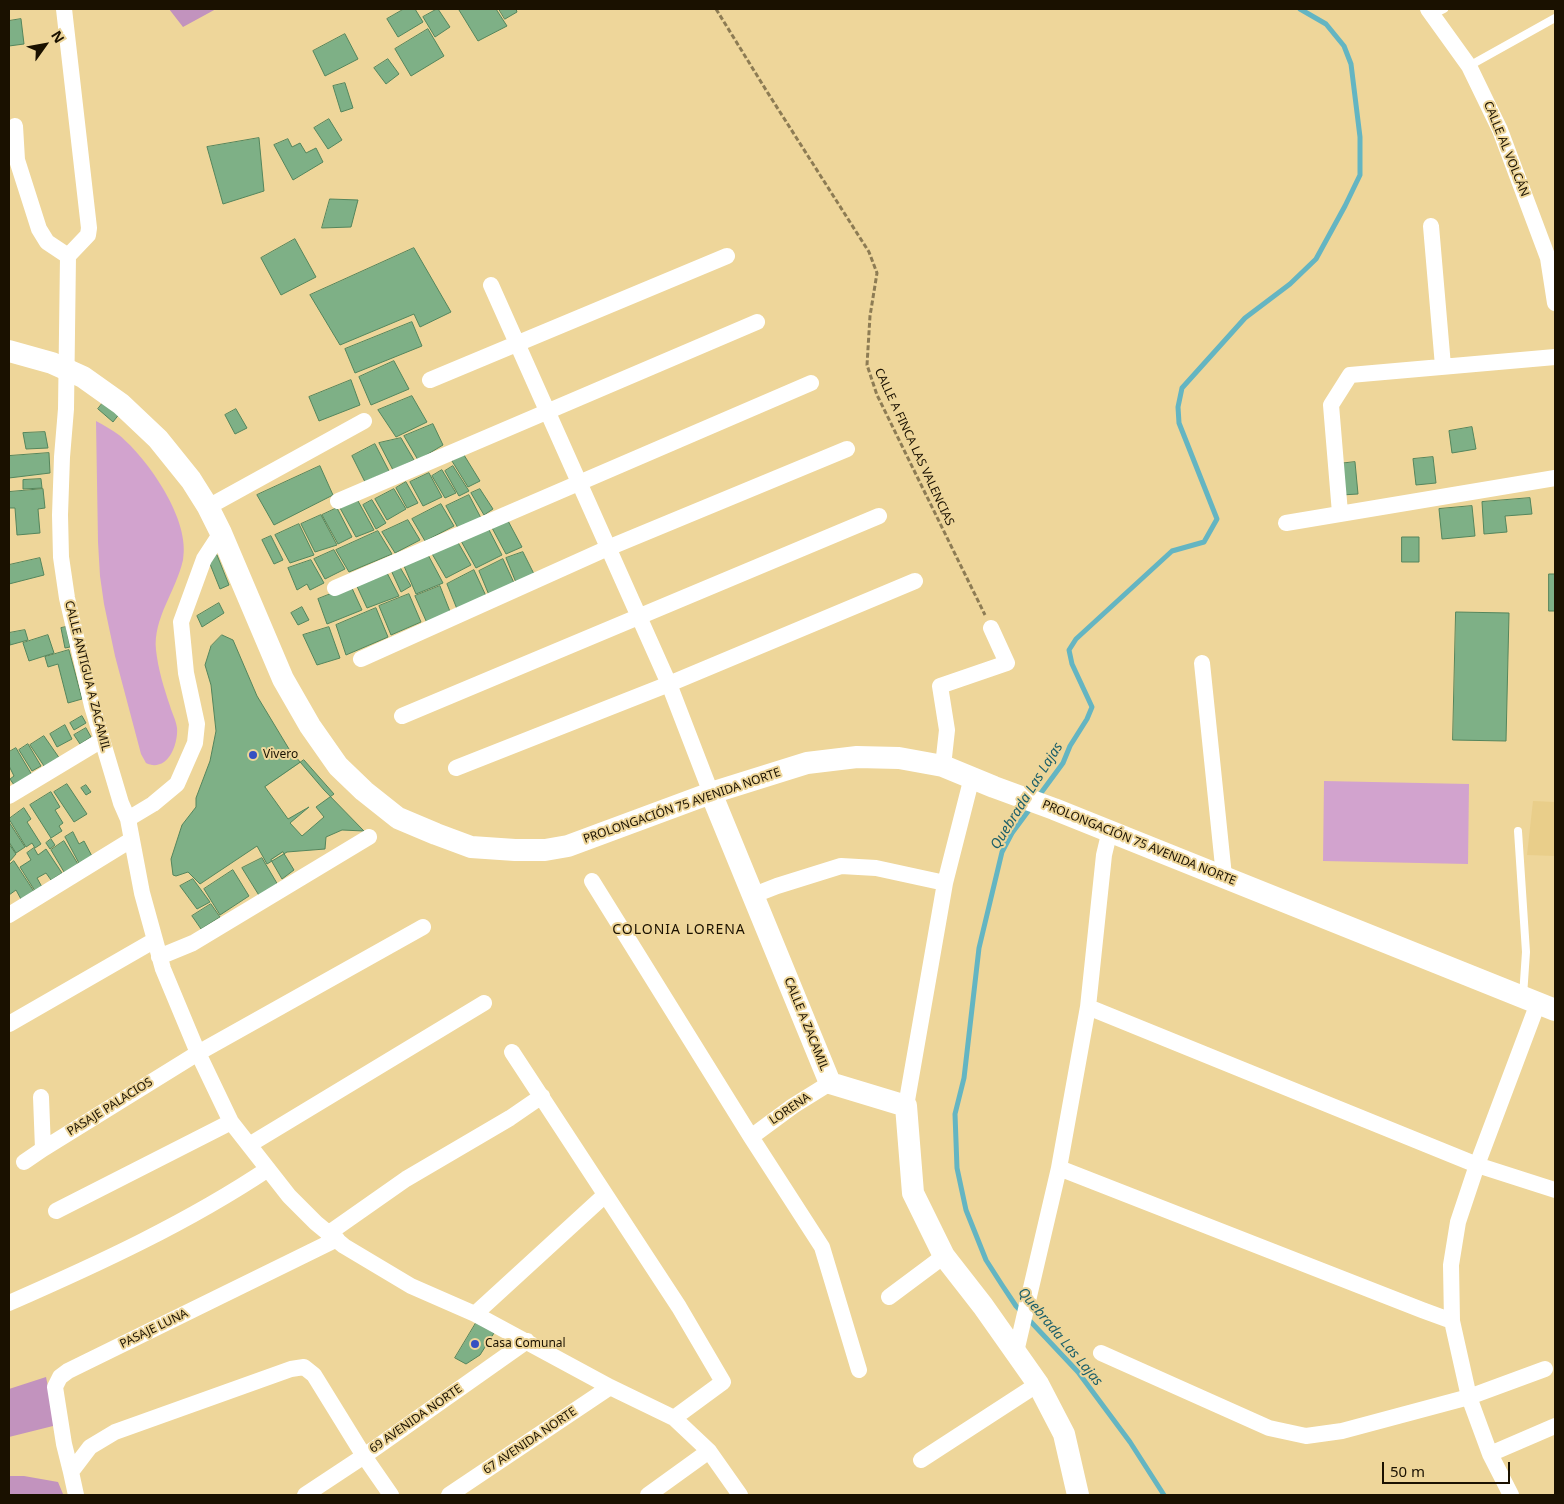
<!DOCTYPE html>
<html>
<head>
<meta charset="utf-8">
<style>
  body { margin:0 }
  #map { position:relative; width:1564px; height:1504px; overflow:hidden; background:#eed69a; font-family:"Noto Sans",sans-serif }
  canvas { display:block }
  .frame { position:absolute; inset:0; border:10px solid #1a1100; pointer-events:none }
  .north { position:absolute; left:20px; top:20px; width:50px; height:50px; -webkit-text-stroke:4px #eed69a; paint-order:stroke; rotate:58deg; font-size:14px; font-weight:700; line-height:20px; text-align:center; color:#1a1100 }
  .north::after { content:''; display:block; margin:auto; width:18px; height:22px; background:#1a1100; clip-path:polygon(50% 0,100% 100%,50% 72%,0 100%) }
  .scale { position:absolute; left:1382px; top:1462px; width:128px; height:22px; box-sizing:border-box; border:2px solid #1a1100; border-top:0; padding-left:6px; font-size:15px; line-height:18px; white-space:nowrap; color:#1a1100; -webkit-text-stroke:4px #eed69a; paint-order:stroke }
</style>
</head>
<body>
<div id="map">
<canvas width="1564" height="1504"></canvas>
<div class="frame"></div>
<div class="north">N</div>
<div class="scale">50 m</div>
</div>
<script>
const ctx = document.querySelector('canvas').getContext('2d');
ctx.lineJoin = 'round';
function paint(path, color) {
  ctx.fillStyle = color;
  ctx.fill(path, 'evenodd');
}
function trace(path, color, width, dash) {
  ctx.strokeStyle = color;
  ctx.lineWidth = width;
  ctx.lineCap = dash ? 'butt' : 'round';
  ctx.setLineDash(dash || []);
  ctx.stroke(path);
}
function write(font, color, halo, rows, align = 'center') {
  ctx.font = font + ' "Noto Sans",sans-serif';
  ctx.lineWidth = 4;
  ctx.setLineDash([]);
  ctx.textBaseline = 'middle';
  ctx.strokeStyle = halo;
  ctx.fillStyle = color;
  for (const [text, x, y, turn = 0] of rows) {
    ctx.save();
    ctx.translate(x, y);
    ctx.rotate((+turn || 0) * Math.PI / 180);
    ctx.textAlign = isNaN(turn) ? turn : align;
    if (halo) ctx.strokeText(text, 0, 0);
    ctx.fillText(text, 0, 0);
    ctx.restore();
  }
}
const built = new Path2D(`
  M1533 801 1555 802V856L1527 855Z`);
const green = new Path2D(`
  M96 421C104 425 112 430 119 435 148 459 191 520 183 560 176 591 153 618 156 650 158 669 164 688 170 706 172 713 176 720 177 728 178 739 173 756 164 762 158 766 152 766 146 763L141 754 115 656 104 604 100 576 98 542Z
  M1324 781 1469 784 1468 864 1323 861Z`);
const forest = new Path2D(`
  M169 9H216L183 27Z
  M46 1377 55 1421 53 1426 9 1437V1389Z
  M9 1476H24L58 1482 63 1494 9 1495Z`);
const stream = new Path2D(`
  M1038 797 1063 763 1070 746 1087 719 1092 707 1072 664 1069 650 1076 639 1172 551 1204 542 1217 519 1179 423 1178 407 1182 388 1245 318 1290 284 1316 259 1345 206 1360 175V137L1351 64 1344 46 1326 24 1300 9
  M1032 806 1012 833 1002 852 979 948 964 1078 955 1114 957 1168 966 1210 986 1260 1002 1285 1016 1306 1078 1372 1130 1442 1164 1495`);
const building = new Path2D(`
  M404 9H415L423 22 398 37 387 19Z
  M437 9H438L450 27 435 37 423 17Z
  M462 9H496L507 26 478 41 459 10Z
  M499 9H516L517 12 505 19Z
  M21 19 24 44 9 46V21Z
  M428 29 444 56 411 76 395 49Z
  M345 34 358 59 325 76 313 51Z
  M388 59 399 74 386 84 374 68Z
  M345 83 353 108 341 112 333 86Z
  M329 119 342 140 328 149 314 128Z
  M259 138 264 191 223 204 207 147Z
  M288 139 292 147 300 143 306 153 316 148 323 162 293 180 274 145Z
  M330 199 358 200 351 227 322 228Z
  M295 239 316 277 281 295 261 258Z
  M414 248 451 312 420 327 414 314 340 345 310 295Z
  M412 322 422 346 355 373 345 349Z
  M394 361 409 389 371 405 359 377Z
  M351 380 360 405 319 421 309 397Z
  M412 396 427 422 396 437 378 410Z
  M105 400 120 413 113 422 98 409Z
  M236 409 247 428 235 434 225 415Z
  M433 424 443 445 418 460 404 436Z
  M1472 427 1476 449 1452 453 1449 431Z
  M45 432 48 448 26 449 23 433Z
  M401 438 414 460 393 470 379 443Z
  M375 444 389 471 365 482 352 456Z
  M49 453 50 473 9 478V456Z
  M464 455 480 481 468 487 452 461Z
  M1433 457 1436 483 1416 485 1413 459Z
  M1355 462 1358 494 1341 495 1338 464Z
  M320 466 333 495 274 525 257 495Z
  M453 466 469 491 459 496 445 471Z
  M442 470 456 493 445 498 432 476Z
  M429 473 442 497 423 506 410 482Z
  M41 479 42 488 23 489V480Z
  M406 482 418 503 407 508 396 488Z
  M43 489 45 508 38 509 40 533 17 535 15 508H9V492Z
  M394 489 406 509 387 520 375 499Z
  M480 489 493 509 484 515 471 493Z
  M469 495 481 518 458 528 446 506Z
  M1530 498 1532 514 1505 516 1507 532 1484 534 1482 502Z
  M372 500 386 523 376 529 363 505Z
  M358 501 374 530 356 537 340 508Z
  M441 504 454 526 425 541 412 519Z
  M1472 506 1475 536 1442 539 1439 509Z
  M337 508 352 537 338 544 322 515Z
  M321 515 337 545 315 552 301 524Z
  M507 519 522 547 506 554 491 526Z
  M408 520 420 540 395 553 382 532Z
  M299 524 314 555 290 563 275 535Z
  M488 528 502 555 476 568 460 539Z
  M378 531 392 554 349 572 336 550Z
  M271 536 283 560 274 564 262 540Z
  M1402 537H1419V562H1402Z
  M456 539 471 565 446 578 431 552Z
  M334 550 345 569 325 579 314 559Z
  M426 551 443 583 416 594 404 566Z
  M523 552 536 578 517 585 506 558Z
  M217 555 229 585 220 589 208 559Z
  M40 558 44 575 9 584V565Z
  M503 559 515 585 489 595 479 571Z
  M311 560 324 583 310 590 307 584 297 590 288 568Z
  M398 564 411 586 401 592 390 568Z
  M385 569 399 596 367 608 355 582Z
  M474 570 486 596 457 609 447 584Z
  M1549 574H1555V611H1549Z
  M351 586 362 610 327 624 318 599Z
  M440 586 451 614 427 623 415 596Z
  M409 594 421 622 391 635 379 606Z
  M219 603 224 613 202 627 197 616Z
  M302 607 309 620 298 625 291 613Z
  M376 608 388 637 346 655 336 625Z
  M1456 612 1509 613 1506 741 1453 740Z
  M66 627 70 647 65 648 61 628Z
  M329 627 340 658 317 665 303 635Z
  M25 630 28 640 10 645 9 633Z
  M48 635 54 653 29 661 23 643Z
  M222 635 233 640 257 696 289 749 324 790 364 831 342 830 326 837 325 849 287 852 267 864 257 846 200 884 188 872 176 876 173 875 171 859 182 825 196 807V798L210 761 216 731 211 685 205 665 211 646Z
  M69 650 82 699 68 703 58 664 48 667 45 657Z
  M82 716 86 723 74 730 70 723Z
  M65 725 72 739 57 747 50 734Z
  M86 728 91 737 80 744 74 735Z
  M44 736 60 759 46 769 30 745Z
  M28 744 41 766 32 771 19 750Z
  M16 748 32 775 14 785 10 779 14 776 9 766V752Z
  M304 760 334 794 316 807 324 817 302 836 290 823 309 807 288 819 265 787Z
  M67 784 87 814 74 822 54 792Z
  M86 785 91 792 86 795 81 788Z
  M51 792 60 807 55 810 63 823 59 826 62 831 51 838 30 805Z
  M24 808 31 819 27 822 41 844 35 848 32 843 26 847 9 819Z
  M9 822 25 847 16 853 9 842Z
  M73 832 79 844 84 841 94 860 81 867 65 837Z
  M51 839 55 845 50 849 46 843Z
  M64 841 81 869 67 877 51 850Z
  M9 844 16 854 9 862Z
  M34 848 38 855 46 849 62 873 51 880 46 873 37 878 42 887 35 891 20 867 31 860 27 853Z
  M283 852 294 870 282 879 271 860Z
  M262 858 278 885 260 897 242 868Z
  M14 861 35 893 22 901 16 890 9 895V865Z
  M233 870 249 896 220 915 204 889Z
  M193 879 210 902 197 909 180 886Z
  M211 904 220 917 201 929 192 916Z
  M476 1323 494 1333 480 1355 466 1364 455 1358Z`);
const path = new Path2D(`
  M716 9 766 90 869 252 877 273 870 316 867 365 877 395 985 615`);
const lane = new Path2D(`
  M1432 15 1444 9
  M1469 66 1555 18
  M1518 831 1526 952 1523 996`);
const street = new Path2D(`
  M64 9 89 228 88 235 68 256
  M1428 9 1469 66 1500 130 1548 258 1555 303
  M15 126 17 160 39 229 47 242 68 256
  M1431 226 1443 366
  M68 256 66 409 62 457 60 515 61 557 67 598 92 706 121 803 128 819 142 893 163 969 198 1053 231 1122 289 1196 316 1223 344 1246 411 1286 475 1314 610 1387 674 1418 709 1451 740 1495
  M491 285 669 684 711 793
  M430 380 727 256
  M338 501 757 322
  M208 507 364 421
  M1340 513 1331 405 1350 375 1555 357
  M1286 523 1555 478
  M335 588 811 383
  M361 659 608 548 847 449
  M1202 663 1224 876
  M402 716 879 516
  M943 766 947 730 940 686 1007 663 991 628
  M456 768 669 684 915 581
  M9 796 102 740
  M128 819 153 804 177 784 195 743 197 724 186 673 181 622 204 559 221 533
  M592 881 751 1137 822 1247 859 1370
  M754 895 777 886 841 866 876 868 945 883
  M9 915 131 840
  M159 957 193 943 369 837
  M1088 1007 1477 1165 1555 1190
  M9 1024 155 940
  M512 1052 679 1307 723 1382 674 1418
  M41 1097 43 1149
  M906 1106 945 883 972 777
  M751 1137 793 1106 830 1083
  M249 1145 484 1003
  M24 1162 43 1149 198 1053 423 927
  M1059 1168 1422 1310 1452 1321
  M56 1211 231 1122
  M329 1233 406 1179 510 1118 542 1096
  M889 1297 944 1256
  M9 1303C98 1264 187 1223 268 1169
  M475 1314 605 1195
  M1016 1352 1059 1168 1088 1007 1104 855 1110 830
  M1101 1353 1269 1428 1306 1436 1342 1431 1469 1397 1545 1369
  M1490 1454 1555 1426
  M921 1460 1038 1384
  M71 1472 64 1444 55 1387 60 1377 68 1371 337 1239
  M76 1495 71 1472 90 1447 115 1432 291 1369 304 1367 314 1375 364 1456 391 1495
  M305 1495 364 1456 527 1341
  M449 1495 610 1387
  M648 1495 709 1451
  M1511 1495 1490 1454 1469 1397 1452 1321 1451 1265 1458 1222 1477 1165 1538 1003`);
const secondary = new Path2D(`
  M9 351 52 363 83 377 121 404 158 439 191 480 208 507 221 533 283 679 310 726 338 766 364 791 398 818 436 834 471 847 515 850H545L568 846 711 793 807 763 857 757 899 758 943 766 994 787 1054 809 1555 1010
  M711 793 830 1083 906 1106 913 1193 944 1256 983 1306 1038 1384 1064 1434 1078 1495`);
const markers = [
  [253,755,5,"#3650c2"],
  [475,1344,5,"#3650c2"]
];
const streetNames = [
  ["CALLE AL VOLCÁN",1506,149,68],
  ["CALLE A FINCA LAS VALENCIAS",914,447,65],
  ["CALLE ANTIGUA A ZACAMIL",87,676,76],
  ["PROLONGACIÓN 75 AVENIDA NORTE",682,806,-19],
  ["PROLONGACIÓN 75 AVENIDA NORTE",1139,843,22],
  ["CALLE A ZACAMIL",806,1024,68],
  ["PASAJE PALACIOS",110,1107,-32],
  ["LORENA",790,1109,-34],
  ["PASAJE LUNA",154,1329,-26],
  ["69 AVENIDA NORTE",416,1419,-35],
  ["67 AVENIDA NORTE",530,1441,-34]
];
const poiNames = [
  ["Vivero",263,755],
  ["Casa Comunal",485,1344]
];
const waterNames = [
  ["Quebrada Las Lajas",1027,796,-58],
  ["Quebrada Las Lajas",1060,1337,50]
];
const neighbourhoodNames = [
  ["COLONIA LORENA",679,930]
];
paint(built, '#e9ce8a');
paint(green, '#d2a3ce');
paint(forest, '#c293be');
trace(stream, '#64b5c2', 5);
paint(building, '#7eb086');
trace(building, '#54855c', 1);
trace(path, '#8d7c54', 3, [5, 2.5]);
trace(lane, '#fff', 8);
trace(street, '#fff', 16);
trace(secondary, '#fff', 22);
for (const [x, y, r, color] of markers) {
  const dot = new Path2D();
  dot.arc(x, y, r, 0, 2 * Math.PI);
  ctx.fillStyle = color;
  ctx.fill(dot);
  trace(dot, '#eed69a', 2);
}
write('12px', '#1a1100', '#eed69a', streetNames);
write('12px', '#1a1100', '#eed69a', poiNames, 'left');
write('italic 14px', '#1c5f69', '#eed69a', waterNames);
ctx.letterSpacing = '1px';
write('14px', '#1a1100', '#eed69a', neighbourhoodNames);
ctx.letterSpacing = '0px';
</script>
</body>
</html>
